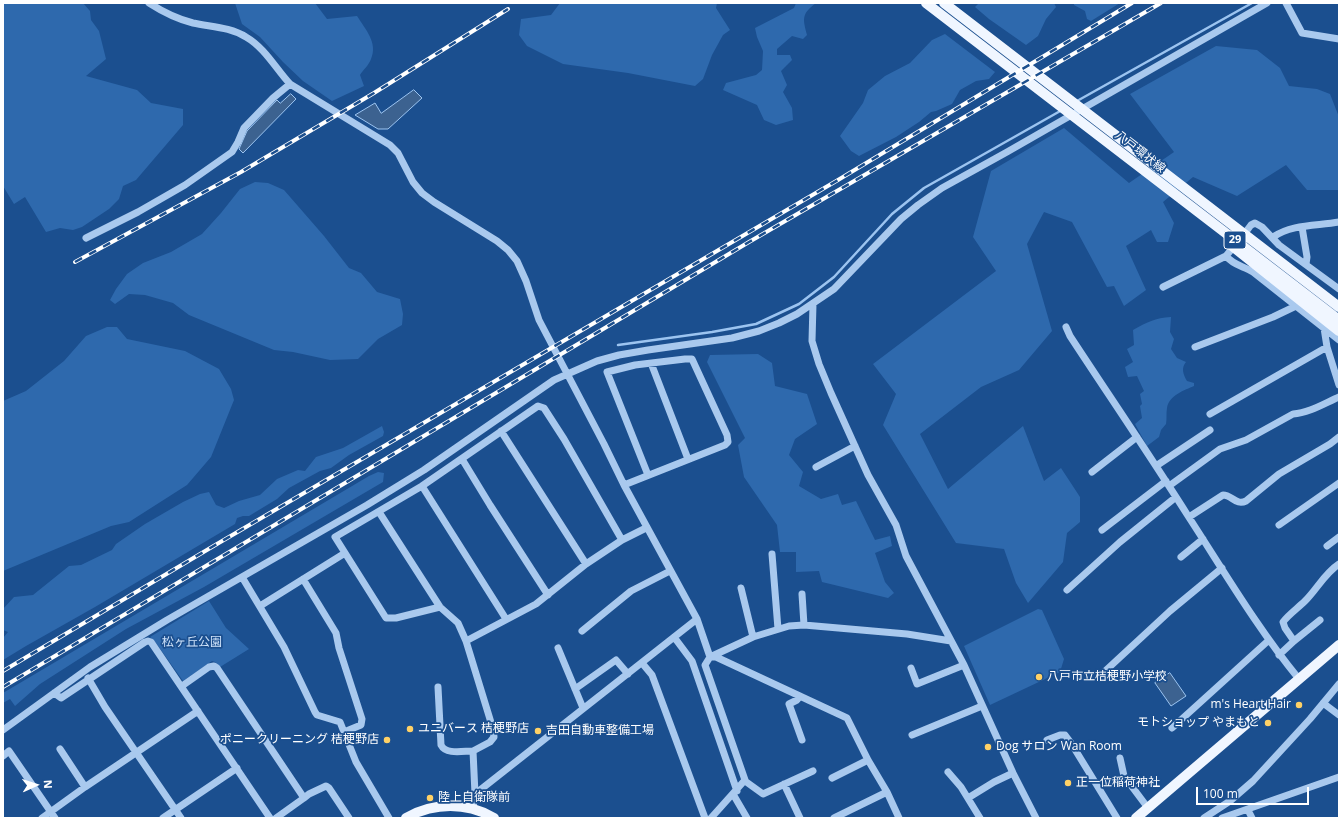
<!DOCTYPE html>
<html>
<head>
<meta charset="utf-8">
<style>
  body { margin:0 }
  #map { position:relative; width:1342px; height:821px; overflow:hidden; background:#1b4f8f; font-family:"Open Sans",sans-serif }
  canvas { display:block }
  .frame { position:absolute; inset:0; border:4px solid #fff; pointer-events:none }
  .north { position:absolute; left:16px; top:765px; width:40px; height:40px; -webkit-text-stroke:3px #1b4f8f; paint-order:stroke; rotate:87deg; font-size:11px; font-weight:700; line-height:16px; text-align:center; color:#fff }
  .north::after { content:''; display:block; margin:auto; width:14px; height:18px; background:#fff; clip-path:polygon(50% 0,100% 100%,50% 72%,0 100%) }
  .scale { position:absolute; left:1196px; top:787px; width:113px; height:18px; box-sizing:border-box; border:2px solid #fff; border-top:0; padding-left:5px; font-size:12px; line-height:14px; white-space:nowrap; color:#fff; -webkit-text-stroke:3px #1b4f8f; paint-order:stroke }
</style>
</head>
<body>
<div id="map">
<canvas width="1342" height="821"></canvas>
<div class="frame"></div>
<div class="north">N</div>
<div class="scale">100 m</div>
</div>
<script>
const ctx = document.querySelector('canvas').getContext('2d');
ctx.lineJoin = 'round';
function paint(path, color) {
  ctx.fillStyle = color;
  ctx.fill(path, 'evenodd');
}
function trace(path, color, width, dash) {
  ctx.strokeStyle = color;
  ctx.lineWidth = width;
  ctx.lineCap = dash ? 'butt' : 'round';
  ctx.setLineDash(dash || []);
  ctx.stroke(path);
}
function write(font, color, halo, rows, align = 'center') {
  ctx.font = font + ' "Open Sans","Noto Sans JP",sans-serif';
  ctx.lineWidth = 3.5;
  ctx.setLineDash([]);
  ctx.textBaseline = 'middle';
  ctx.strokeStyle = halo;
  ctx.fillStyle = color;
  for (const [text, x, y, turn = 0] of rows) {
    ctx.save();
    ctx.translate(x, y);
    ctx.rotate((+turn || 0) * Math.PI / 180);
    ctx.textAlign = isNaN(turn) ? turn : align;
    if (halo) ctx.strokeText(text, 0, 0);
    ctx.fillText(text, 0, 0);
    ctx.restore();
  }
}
const green = new Path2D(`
  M3 3H83L90 11 91 20 99 31 106 59 86 76 137 90 151 103 183 109V125L136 180 123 186 119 199 109 209 82 227 73 230 60 228 46 232 25 197 14 204 3 186Z
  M235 3H315L327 19 357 16C366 30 378 43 371 59 369 65 363 70 360 75L364 86 332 101 303 81 283 62 260 37 242 24Z
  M560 3H717L716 8 730 30 723 35 712 55 703 79 695 86 628 73 563 64 527 46 519 35 521 19 551 15Z
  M796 3H816C801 14 803 19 807 35L803 39 792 36 777 49V55H790L792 60 781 71 787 85 783 92 792 108 793 120 776 125 764 120 757 105 723 90 726 83 756 75 762 70 763 51 757 37 755 28 794 8Z
  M979 3H1054L1056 7 1046 19 1038 36 1026 45 989 19 975 7Z
  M1074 3H1120L1091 21 1087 19 1085 11 1074 5Z
  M945 34 995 72 989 79 976 81 960 90 952 104 936 111 931 112 919 122 896 137 859 156 851 151 840 136 863 103 868 90 885 76 910 63 932 40Z
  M1216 46 1257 50 1280 68 1289 86 1317 89 1330 94 1339 117V190H1307L1286 165 1237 196 1193 177 1163 202 1174 223 1168 242H1157L1151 230 1126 246 1146 290 1124 306 1114 286 1107 287 1072 222 1044 212 1027 244 1052 331 1019 370 981 387 920 434 948 489 1023 426 1044 481 1061 468 1080 497V522L1067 533 1063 562 1028 603 1016 583 1004 549 956 543 883 425 896 394 873 364 996 271 973 237 991 171 1064 128 1129 183 1174 152 1130 94Z
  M255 182 268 183 284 190 324 236 349 268 361 273 377 292 400 299 403 314 402 325 378 339 358 359 330 360 293 352 274 350 189 315 173 303 145 295 129 294 115 304 110 300 116 289 127 274 143 263 171 252 202 234 221 213 240 189Z
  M1171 317 1170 332 1174 339 1171 349 1177 358 1186 362C1181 368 1183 374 1187 381L1194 383V386C1185 390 1169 395 1167 408 1166 413 1167 419 1166 424L1161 430 1159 437 1147 446 1135 424 1142 418 1140 406 1142 404 1140 394 1144 391 1137 376 1128 377 1125 367 1133 362 1127 349 1134 345 1133 330C1147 322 1155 318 1171 317Z
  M107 327H117L127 339 185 351 219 369 231 389 234 400 211 457 187 485 129 522 111 526 3 571V401L26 391 64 361 86 336Z
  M758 354 772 363 775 386 807 394 817 424 795 439 789 455 803 472 799 486 821 499 838 494 842 505 856 501 875 540 890 536 892 546 875 553 885 582 894 593 888 598 822 582 819 571 796 572V552H780L777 525 744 477 738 445 745 438 707 362 710 355Z
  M382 426 384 432 383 436 349 455 331 468 320 471 289 488 277 499 249 516H243L237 518 235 524 95 607 26 646 3 660V638L8 632 3 630V609L14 597 33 595 69 566 81 565 112 550 116 544 145 524 183 502 200 494 209 492 216 505 224 508 239 501 260 495 277 479 298 470 305 471 316 457 343 448Z
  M378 472 384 473 383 482 204 587 126 629 40 684 15 706 10 699 3 703V693L369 476Z
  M209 601 226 628 249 649 220 667 215 662 212 661 183 681 156 643 150 637Z
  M1038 609 1042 610 1064 659 1060 672 990 705 964 646Z`);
const water = new Path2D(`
  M414 90 422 98 388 129H378L355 115 375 103 381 113Z
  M291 94 296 99 243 153 239 149 247 131 277 100 280 103Z
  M1170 673 1186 696 1171 706 1155 683Z`);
const stream = new Path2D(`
  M1077 101 1252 3
  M618 345 712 332 756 324 799 304 834 277 892 214 924 188 1062 110`);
const minor = new Path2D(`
  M149 3C163 12 177 19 193 23 211 27 230 27 246 37 265 48 276 69 290 84L390 145 398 153 413 182 422 193 434 202 497 241 508 250 517 261 526 281 539 320 604 444 624 485 697 619 710 657H716L847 718 868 760 887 792 899 818
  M1286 3 1302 33 1339 39
  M1302 227 1307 257 1306 264
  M1242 237 1251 225 1255 223 1262 227 1279 245 1339 289
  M1273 237C1292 224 1316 226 1339 222
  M86 238 138 212 185 185 232 152 238 142 244 128 273 98 290 84
  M1235 245 1226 256C1233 265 1243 266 1253 272L1339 340
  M1163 287 1226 256
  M813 304 812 341 819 364 831 393 868 475 896 525 906 556 964 665 1013 773 1036 818
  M1066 327 1070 336C1110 397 1151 457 1190 519 1225 573 1258 629 1299 679
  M1195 347 1273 317 1296 306
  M1327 347 1339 385
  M651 363 688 459
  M1210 414 1327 347 1324 328
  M501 431 586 564
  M462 459 490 505 548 595
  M1156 466 1210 430
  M816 467 855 446
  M1092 472 1137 437
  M624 485 725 445 728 442 727 435 692 359H685L635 365 607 372 648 475
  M422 486 506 619
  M1169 486 1220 449 1246 440 1293 414C1309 413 1325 403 1339 397
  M379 512 440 607 458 623 466 641 493 729 494 737 490 742 473 751 475 794 473 808
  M1189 517 1223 495C1232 495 1236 506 1246 501L1279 474 1330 444 1339 437
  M1279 525 1339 483
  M1102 530 1166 481
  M1327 546 1339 537
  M772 554 778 629
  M1181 557 1203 539
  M242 577 284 647 315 712 317 715 340 722 356 762 389 818
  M303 579 336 633 339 648 362 719 361 725 344 732
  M741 588 753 637
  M1067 590 1120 542 1176 497
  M802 594 804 625
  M260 606 345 553
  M440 607 396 618H386L335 537 422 486 538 406 544 408 564 439 622 540
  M582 631 631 591 670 571
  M674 637 692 661 737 791
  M466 641 536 604 586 564 622 540 646 528
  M1294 641 1285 628 1283 622C1289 614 1298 608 1305 601 1317 589 1325 573 1339 564
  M558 648 583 708
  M1279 655 1294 641 1320 620
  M642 663 652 675 705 818
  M911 668 917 684 964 665
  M1103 673 1170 611 1222 568
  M88 678 105 707 181 818
  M182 686 209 667 214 666 217 668 304 798 309 794 326 786 329 788 349 818
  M438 687 441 745C446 755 463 751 473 751
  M575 689 616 660 628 674
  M54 693 61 698 145 642 148 641 151 642 270 818
  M800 696 797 700 789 704 802 740
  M1323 703 1339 715
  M1172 728 1269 640
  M3 730 90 667 167 620 367 505 424 470 554 380 597 361 619 355 648 350 732 338 759 331 779 323 797 314 834 289 901 219 918 205 942 188 1007 152 1267 3
  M912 735 982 706
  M1047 740 1060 735H1065L1071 743 1117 818
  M60 749 85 787
  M3 756 9 751 55 818
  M1120 758 1124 776 1148 808
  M948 772 961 787 980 818
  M832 778 868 760
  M745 781 763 794 813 771
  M784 784 800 818
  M475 794 697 619
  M733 794 747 818
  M968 798 994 782 1013 773
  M1248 810 1252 818
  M42 818 85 787 198 711
  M163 818 237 768
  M276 818 304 798
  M711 818 745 780 705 665 710 657 753 637 789 626 804 625 907 634 951 641
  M834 818 887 792
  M1204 818 1230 801 1253 781 1310 719 1339 684
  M1222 818 1339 777`);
const major = new Path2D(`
  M926 3 1339 320
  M944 3 1339 307
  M1231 245 1339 331
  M406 818C433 802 468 802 494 818
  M1136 818 1339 645`);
const rail = new Path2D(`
  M75 262 241 172 374 93 508 9
  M3 671 217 544 838 180 1132 3
  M3 687 749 242 1161 3`);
const markers = [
  [1039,677,4,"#ffd166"],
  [1299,705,4,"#ffd166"],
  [1268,723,4,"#ffd166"],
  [410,729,4,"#ffd166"],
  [538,731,4,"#ffd166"],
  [387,740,4,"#ffd166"],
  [988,747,4,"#ffd166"],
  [1068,783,4,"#ffd166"],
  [430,798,4,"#ffd166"]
];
const shields = [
  [1235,240,22]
];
const shieldNames = [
  ["29",1235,240]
];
const streetNames = [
  ["八戸環状線",1140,152,38]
];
const parkNames = [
  ["松ヶ丘公園",192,643]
];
const poiNames = [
  ["八戸市立桔梗野小学校",1047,677],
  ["m's Heart Hair",1291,705,"right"],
  ["モトショップ やまもと",1260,723,"right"],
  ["ユニバース 桔梗野店",418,729],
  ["吉田自動車整備工場",546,731],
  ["ポニークリーニング 桔梗野店",379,740,"right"],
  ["Dog サロン Wan Room",996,747],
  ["正一位稲荷神社",1076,783],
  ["陸上自衛隊前",438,798]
];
paint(green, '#2e69ad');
paint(water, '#3c6290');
trace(water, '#9cc4f0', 1);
trace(stream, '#9cc4f0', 2.5);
trace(minor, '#a9c9ee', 7);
trace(major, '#f0f6ff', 10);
trace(rail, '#fff', 4);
trace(rail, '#1b4f8f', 2.5, [8]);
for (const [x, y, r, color] of markers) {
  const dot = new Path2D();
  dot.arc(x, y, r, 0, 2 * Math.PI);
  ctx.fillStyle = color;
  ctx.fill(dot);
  trace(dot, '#1b4f8f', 1.5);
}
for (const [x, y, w] of shields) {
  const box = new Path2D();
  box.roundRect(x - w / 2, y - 9, w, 18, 3);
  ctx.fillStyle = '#1b4f8f';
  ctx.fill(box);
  trace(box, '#fff', 1);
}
write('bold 11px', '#fff', null, shieldNames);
write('12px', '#fff', '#1b4f8f', streetNames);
write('12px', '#cfe3fa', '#1b4f8f', parkNames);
write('12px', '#fff', '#1b4f8f', poiNames, 'left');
</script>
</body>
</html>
